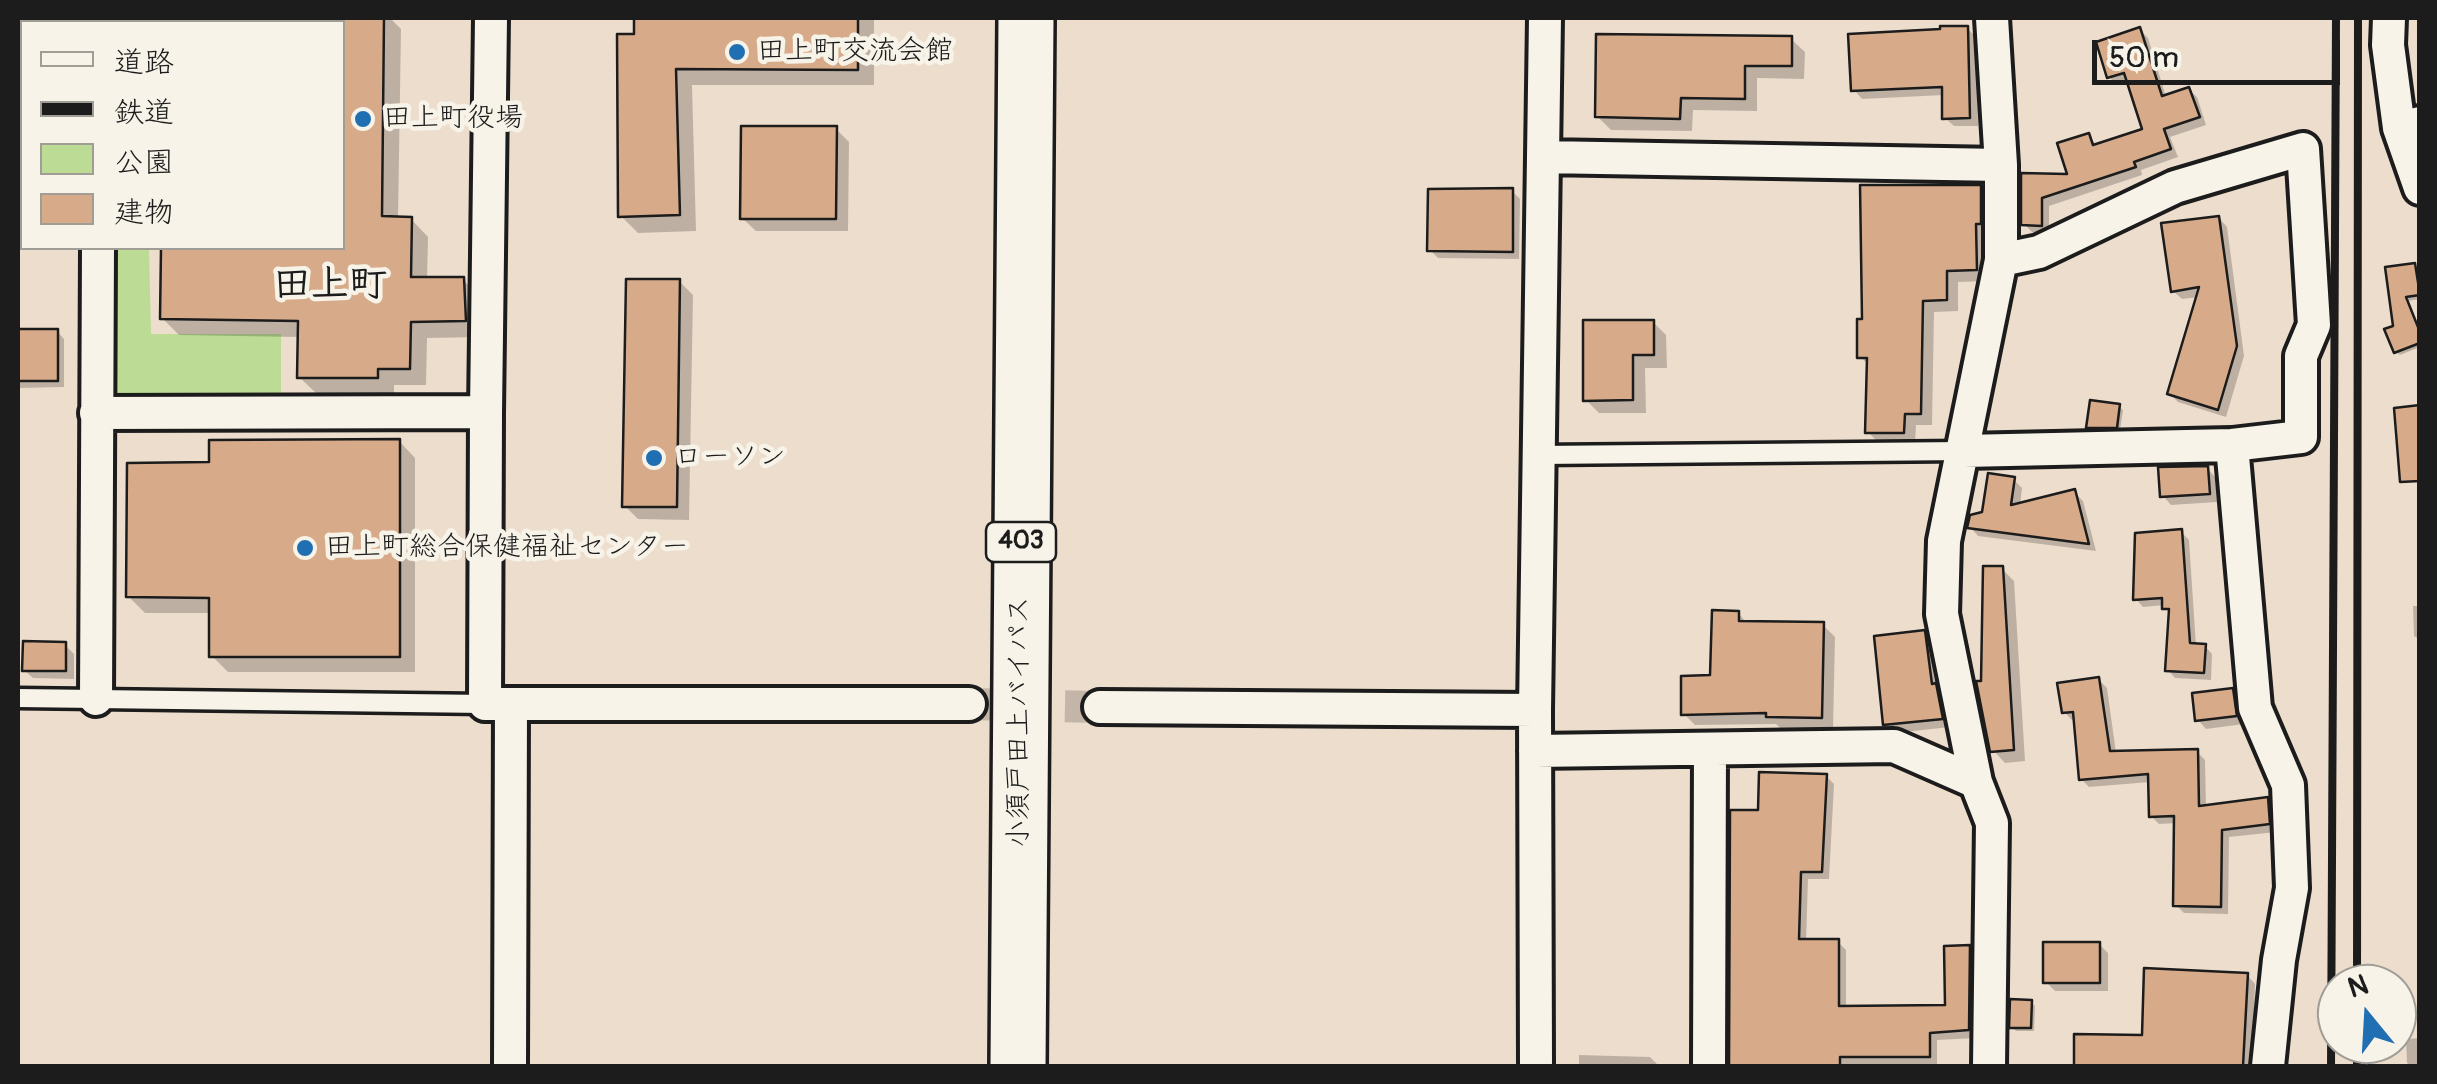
<!DOCTYPE html>
<html>
<head>
<meta charset="utf-8">
<style>
  body { margin:0 }
  #map { position:relative; width:2437px; height:1084px; overflow:hidden; background:#edddcc; font-family:Pangolin,"Klee One",sans-serif }
  canvas { display:block }
  .frame { position:absolute; inset:0; border:20px solid #1c1c1c; pointer-events:none }
  .legend { position:absolute; left:20px; top:20px; width:325px; height:230px; box-sizing:border-box; background:#f7f3e8; border:2px solid #9f9d96; margin:0; padding:12px 18px; list-style:none; font-size:30px; color:#1c1c1c }
  .legend li { display:flex; align-items:center; gap:20px; height:50px }
  .legend b { width:50px; border:2px solid #9f9d96 }
  .north { position:absolute; left:2317px; top:964px; width:100px; height:100px; box-sizing:border-box; background:#f7f3e8; border:2px solid #9f9d96; border-radius:50%; rotate:342deg; font-size:28px; font-weight:700; line-height:40px; text-align:center; color:#1c1c1c }
  .north::after { content:''; display:block; margin:auto; width:35px; height:45px; background:#1f6fb2; clip-path:polygon(50% 0,100% 100%,50% 72%,0 100%) }
  .scale { position:absolute; left:2092px; top:40px; width:248px; height:45px; box-sizing:border-box; border:5px solid #1c1c1c; border-top:0; padding-left:12px; font-size:30px; line-height:35px; white-space:nowrap; color:#1c1c1c; -webkit-text-stroke:8px #f7f3e8; paint-order:stroke }
</style>
</head>
<body>
<div id="map">
<canvas width="2437" height="1084"></canvas>
<div class="frame"></div>
<ul class="legend">
<li><b style="height:12px;background:#f7f3e8"></b>道路</li>
<li><b style="height:12px;background:#1c1c1c"></b>鉄道</li>
<li><b style="height:28px;background:#bcdc95"></b>公園</li>
<li><b style="height:28px;background:#d7ab89"></b>建物</li>
</ul>
<div class="north">N</div>
<div class="scale">50 m</div>
</div>
<script>
const ctx = document.querySelector('canvas').getContext('2d');
ctx.lineJoin = 'round';
function paint(path, color) {
  ctx.fillStyle = color;
  ctx.fill(path, 'evenodd');
}
function trace(path, color, width, dash) {
  ctx.strokeStyle = color;
  ctx.lineWidth = width;
  ctx.lineCap = dash ? 'butt' : 'round';
  ctx.setLineDash(dash || []);
  ctx.stroke(path);
}
function write(font, color, halo, rows, align = 'center') {
  ctx.font = font + ' Pangolin,"Klee One",sans-serif';
  ctx.lineWidth = 9;
  ctx.setLineDash([]);
  ctx.textBaseline = 'middle';
  ctx.strokeStyle = halo;
  ctx.fillStyle = color;
  for (const [text, x, y, turn = 0] of rows) {
    ctx.save();
    ctx.translate(x, y);
    ctx.rotate((+turn || 0) * Math.PI / 180);
    ctx.textAlign = isNaN(turn) ? turn : align;
    if (halo) ctx.strokeText(text, 0, 0);
    ctx.fillText(text, 0, 0);
    ctx.restore();
  }
}
const green = new Path2D(`
  M98 248H149L151 334H281V413H96Z`);
const shadow = new Path2D(`
  M143 18H390L401 29 398 219H411L428 237 427 280H463L481 297 482 337 427 338 426 385H394V395L317 394 299 377 300 337 179 335 162 318 292 248H342V22H143Z
  M637 18H874V85H692L696 231 638 233 621 216Z
  M1967 28 1976 37 1978 126H1954L1945 118 1944 95 1862 99 1854 90Z
  M2140 30 2148 38 2166 97 2189 90 2197 97 2206 125 2170 137 2178 157 2141 170 2142 175 2049 206V232H2032L2024 224V175L2070 176 2088 135 2097 146 2146 131 2129 81 2117 85 2109 77Z
  M1791 39 1805 52 1804 79 1757 78V111L1693 110 1692 131 1611 130 1597 116Z
  M836 129 849 142 848 231H756L742 218Z
  M1980 187 1992 199 1987 281 1958 282V311L1934 312 1932 425H1916L1915 444H1880L1868 432 1870 366 1860 357 1864 321Z
  M1512 191 1520 199 1519 259 1438 258 1430 250Z
  M2219 218 2227 227 2244 356 2226 417 2178 402 2170 394 2199 297 2182 299 2173 291Z
  M2414 265 2418 269 2420 299 2408 301 2420 330V347L2400 355 2396 351V327Z
  M679 281 693 295 689 520 638 519 625 506Z
  M1653 322 1666 335 1667 368H1645L1646 413H1599L1586 400Z
  M57 331 64 339V387L18 388V332Z
  M2119 407 2123 410 2120 430 2092 431 2089 427Z
  M399 441 415 458V672H228L212 656V613H145L128 596 212 465Z
  M2207 468 2215 477 2217 502 2171 505 2163 496Z
  M2014 480 2022 488 2020 505 2074 492 2083 501 2096 551 1978 536 1970 527Z
  M2181 532 2189 540 2196 646H2205L2212 654 2211 680 2175 678 2168 670 2171 614 2165 605 2143 607 2136 599Z
  M2002 569 2014 581 2025 761 2005 763 1993 750 1983 683Z
  M2413 606H2420V640L2414 636Z
  M1738 613 1748 624 1823 625 1835 637 1833 729 1780 728 1776 724 1695 725 1684 714 1713 678Z
  M1924 633 1933 641 1939 691 1944 695 1950 727 1895 733 1886 724Z
  M65 645 74 654V679L33 678 24 670Z
  M2099 680 2107 688 2116 753 2197 752 2205 760 2206 807 2268 800 2276 808V832L2229 837 2228 914 2184 913 2176 905 2177 823 2159 824 2151 816 2150 782 2089 787 2081 779 2076 720H2072L2064 712Z
  M2232 691 2241 699 2244 724 2206 729 2198 720Z
  M1826 776 1834 784 1829 879H1808L1806 942H1838L1846 950V1009L1947 1008 1969 948 1977 956 1976 1038 1937 1040V1064L1730 1066 1732 813 1761 812Z
  M2099 944 2108 953V991H2055L2046 982Z
  M2247 975 2255 984 2252 1066H2076L2077 1036 2144 1037Z
  M2031 1002 2035 1006 2034 1031H2016L2012 1027Z
  M2420 1038V1066H2411L2407 1063 2406 1039Z
  M1579 1055 1650 1057 1659 1066H1579Z`);
const building = new Path2D(`
  M342 18H384L382 216 412 217 411 277H464L466 321 411 322 410 369H378V378H297L298 321 160 319 161 248H342Z
  M634 18H858V70L676 69 680 215 618 217 617 34H634Z
  M1940 26H1968L1970 118 1942 119V87L1851 91 1848 34 1940 29Z
  M2140 27 2162 96 2189 87 2200 117 2164 129 2171 149 2134 162 2136 167 2042 198V226L2021 225V173L2067 174 2057 143 2089 133 2093 145 2142 129 2124 73 2107 78 2096 42Z
  M1596 34 1792 36V66H1745V99L1681 98 1680 119 1595 117Z
  M741 126H837L836 219H740Z
  M1860 185H1981V224H1976L1977 270 1947 271V300L1923 301 1921 414H1905L1904 433H1865L1867 358H1857V319H1862Z
  M1513 188V252L1427 251 1428 189Z
  M2219 216 2237 346 2218 410 2167 394 2199 287 2171 292 2161 223Z
  M2415 263 2420 295 2406 297 2420 332V343L2394 353 2384 329 2393 326 2385 267Z
  M626 279H680L677 507H622Z
  M1583 320H1654V355H1633V400L1583 401Z
  M18 329H58V381H18Z
  M2090 400 2120 404 2117 428H2086Z
  M2420 405V481L2400 482 2394 408Z
  M400 439V657H209V598L126 597 127 463 209 462V440Z
  M2208 466 2210 494 2160 497 2158 467Z
  M1988 473 2015 477 2011 505 2075 489 2089 544 1967 528 1970 515 1982 512Z
  M2182 529 2190 643 2206 644 2204 673 2165 671 2169 609H2162V598L2133 600 2135 533Z
  M1983 566H2003L2014 750 1990 752 1976 681H1981Z
  M1712 610 1739 611V621L1824 622 1822 718 1766 717V713L1681 715V676L1710 675Z
  M1925 630 1932 684 1936 683 1943 719 1883 725 1874 636Z
  M23 641 66 642V671H22Z
  M2099 677 2110 751 2198 749 2199 806 2268 797 2270 824 2222 830 2221 907 2173 906 2174 816 2149 817 2148 774 2079 780 2073 712 2062 713 2057 683Z
  M2233 688 2237 716 2195 721 2192 693Z
  M1759 772 1827 774 1822 872H1801L1799 939H1839V1006L1945 1005 1944 946 1970 945 1969 1030 1930 1033V1057H1840V1066H1729L1730 810H1758Z
  M2043 942H2100V983H2043Z
  M2144 968 2248 973 2243 1066H2074V1034L2142 1035Z
  M2010 999 2032 1000 2031 1028H2009Z`);
const minorTunnel = new Path2D(`
  M969 704 1100 707`);
const service = new Path2D(`
  M1539 455 1964 451
  M18 698 485 704`);
const minor = new Path2D(`
  M2389 18 2388 45 2399 128 2420 123
  M99 22V18
  M2399 128 2420 188
  M1543 157 2001 165
  M2001 260 2039 252 2175 187 2303 149 2314 325 2301 356V437L2232 445
  M486 412 491 18
  M96 413 486 412 485 704H969
  M1964 451 2232 445 2255 708 2288 785 2292 888 2279 960 2268 1066
  M96 699 98 248
  M1100 707 1535 710
  M1535 751 1894 746 1976 782
  M510 1066 511 704
  M1536 1066 1535 710 1545 18
  M1709 1066 1710 750
  M1989 1066 1992 823 1976 782 1942 614 1944 541 2001 260V165L1992 18`);
const trunk = new Path2D(`
  M1018 1066 1026 18`);
const rail = new Path2D(`
  M2357 984 2358 18
  M2331 1066 2336 18
  M2357 1066V1044`);
const markers = [
  [737,52,10,"#1f6fb2"],
  [363,119,10,"#1f6fb2"],
  [654,458,10,"#1f6fb2"],
  [305,548,10,"#1f6fb2"]
];
const shields = [
  [1021,542,70]
];
const shieldNames = [
  ["403",1021,542]
];
const poiNames = [
  ["田上町交流会館",757,52],
  ["田上町役場",383,119],
  ["ローソン",674,458],
  ["田上町総合保健福祉センター",325,548]
];
const streetNames = [
  ["小須戸田上バイパス",1020,722,-90]
];
const districtNames = [
  ["田上町",330,286]
];
paint(green, '#bcdc95');
paint(shadow, '#0003');
paint(building, '#d7ab89');
trace(building, '#1c1c1c', 2.5);
trace(minorTunnel, '#c3b6a9', 32, [32, 16]);
trace(service, '#1c1c1c', 25);
trace(minor, '#1c1c1c', 40);
trace(trunk, '#1c1c1c', 62);
trace(service, '#f7f3e8', 18);
trace(minor, '#f7f3e8', 32);
trace(trunk, '#f7f3e8', 55);
trace(rail, '#1c1c1c', 8);
for (const [x, y, r, color] of markers) {
  const dot = new Path2D();
  dot.arc(x, y, r, 0, 2 * Math.PI);
  ctx.fillStyle = color;
  ctx.fill(dot);
  trace(dot, '#f7f3e8', 4);
}
for (const [x, y, w] of shields) {
  const box = new Path2D();
  box.roundRect(x - w / 2, y - 20, w, 40, 8);
  ctx.fillStyle = '#f7f3e8';
  ctx.fill(box);
  trace(box, '#1c1c1c', 2.5);
}
write('bold 25px', '#1c1c1c', null, shieldNames);
write('28px', '#1c1c1c', '#f7f3e8', poiNames, 'left');
write('28px', '#1c1c1c', '#f7f3e8', streetNames);
write('bold 38px', '#1c1c1c', '#f7f3e8', districtNames);
</script>
</body>
</html>
